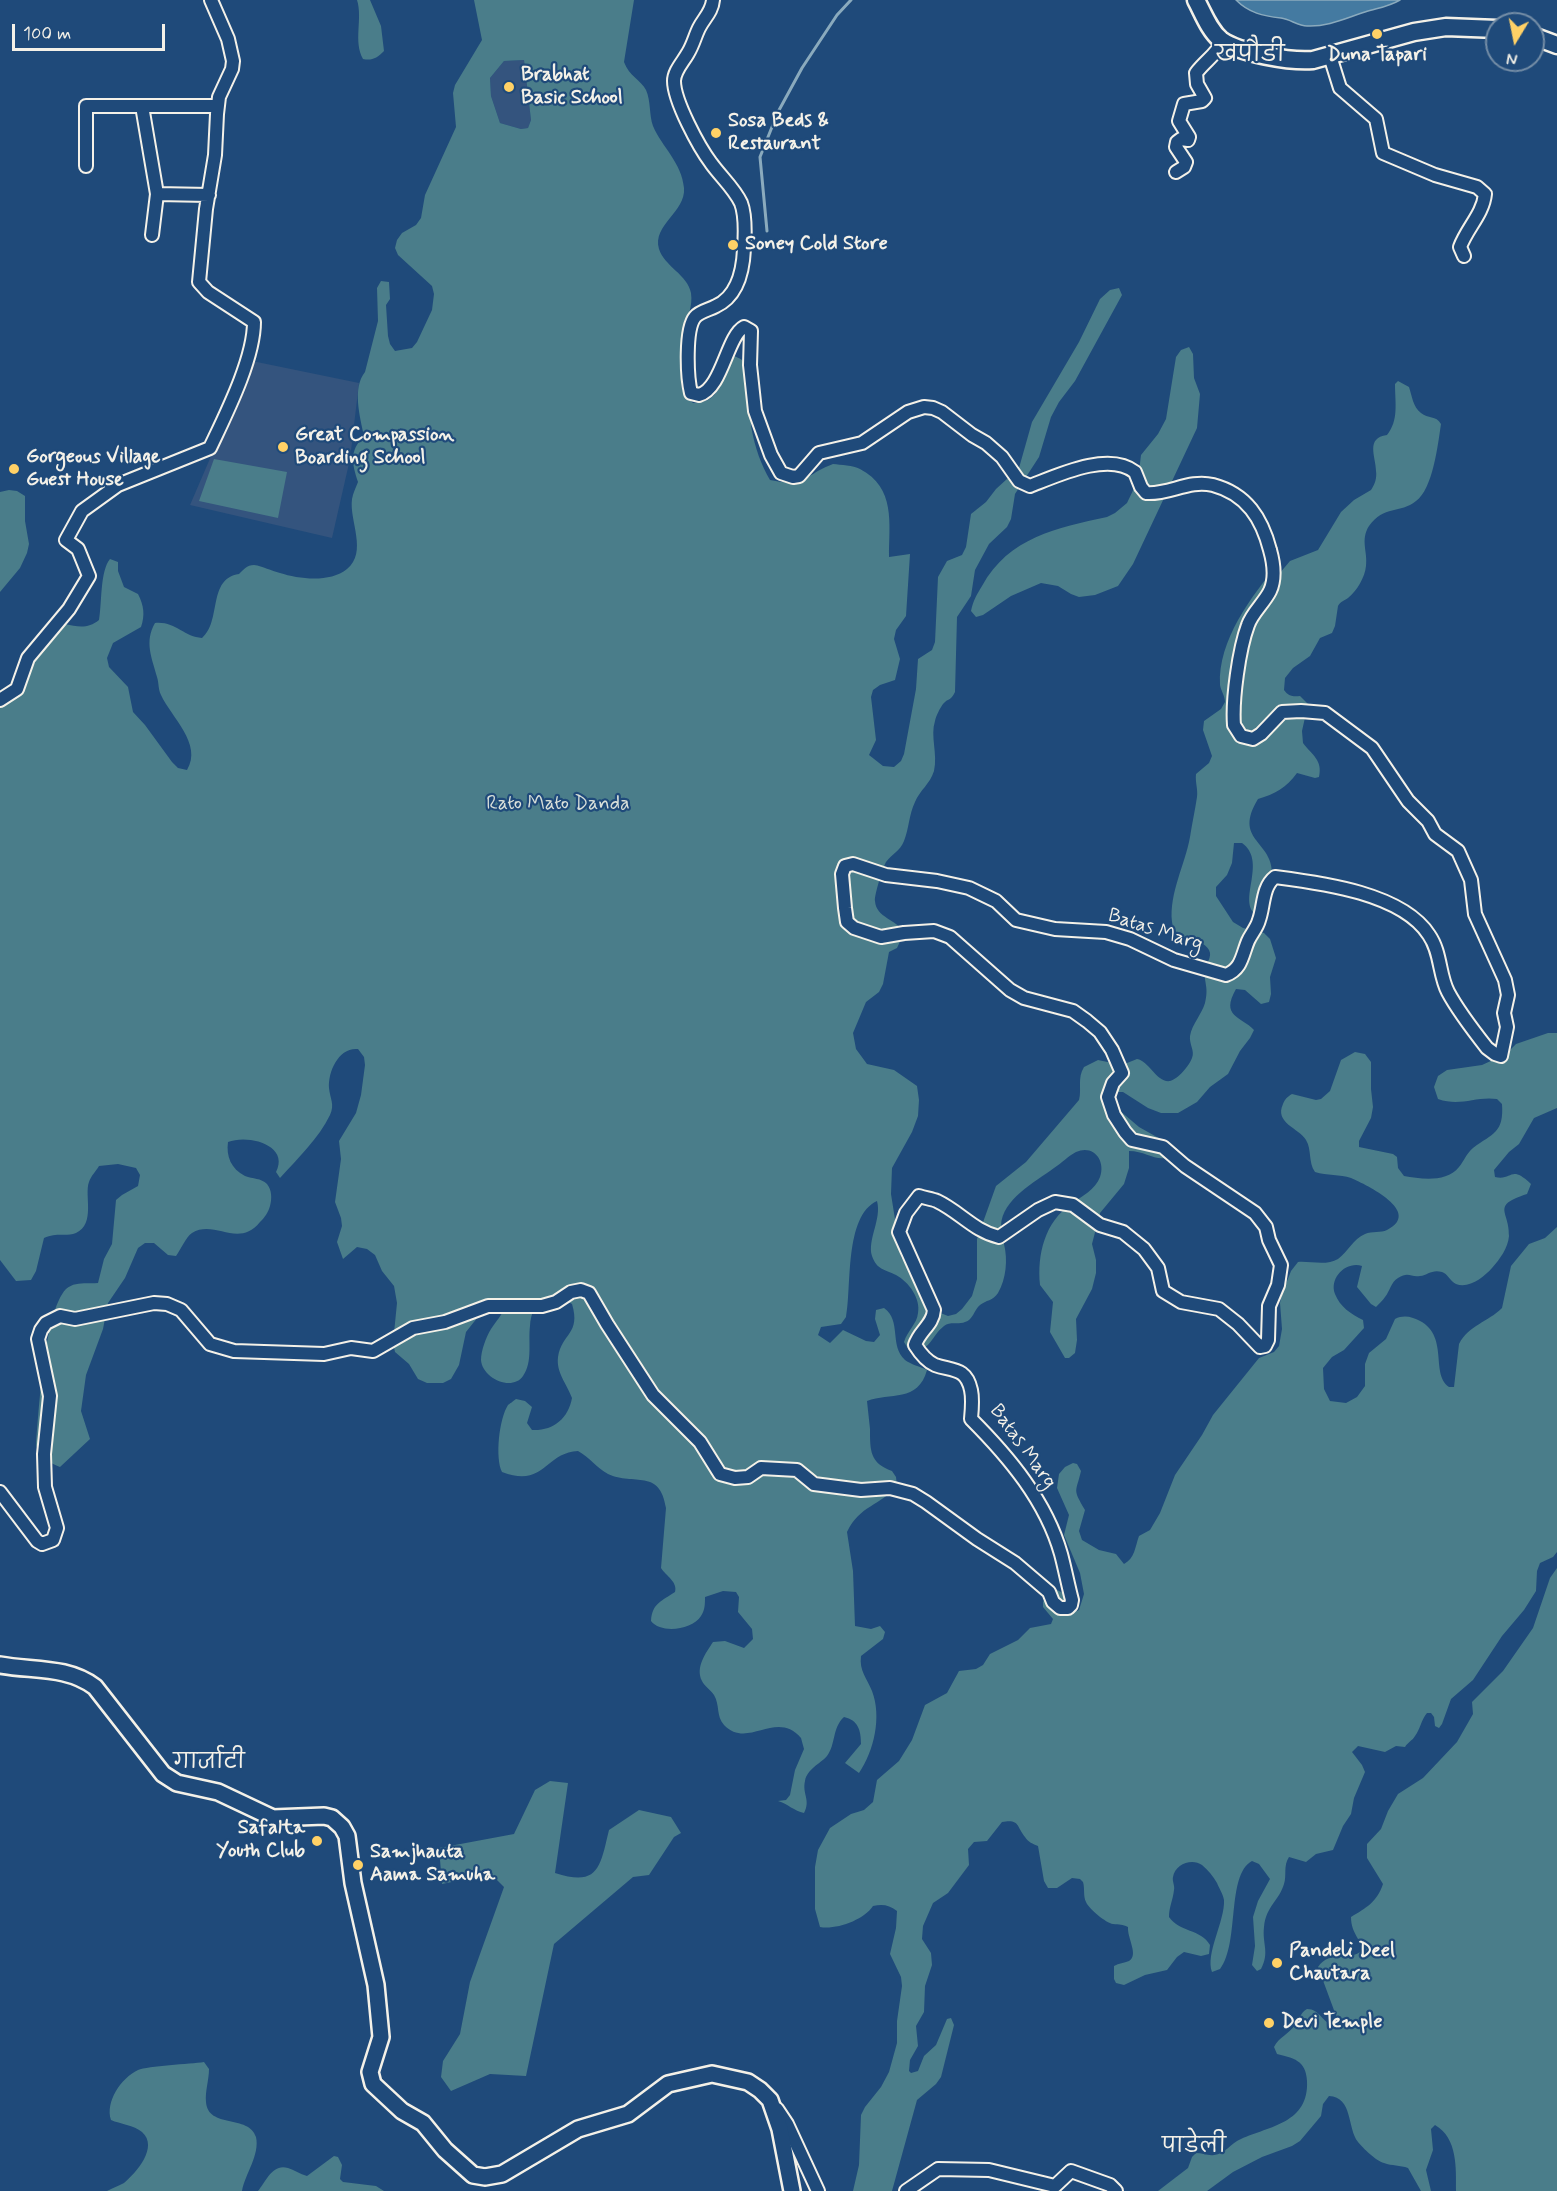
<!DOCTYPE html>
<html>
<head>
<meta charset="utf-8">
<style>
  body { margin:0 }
  #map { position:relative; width:1557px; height:2191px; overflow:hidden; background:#1f4a7a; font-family:Mynerve,sans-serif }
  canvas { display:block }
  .north { position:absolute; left:1485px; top:12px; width:60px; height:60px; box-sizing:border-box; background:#1f4a7a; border:2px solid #748da6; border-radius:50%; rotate:190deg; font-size:16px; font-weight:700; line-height:24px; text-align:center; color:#f4f1e8 }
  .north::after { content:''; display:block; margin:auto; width:21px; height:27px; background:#ffd166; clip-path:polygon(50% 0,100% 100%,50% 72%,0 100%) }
  .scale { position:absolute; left:12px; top:24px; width:153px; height:27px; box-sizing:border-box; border:3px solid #f4f1e8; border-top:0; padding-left:8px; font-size:18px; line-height:21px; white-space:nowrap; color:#f4f1e8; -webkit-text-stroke:4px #1f4a7a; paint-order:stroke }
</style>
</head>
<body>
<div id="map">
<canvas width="1557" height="2191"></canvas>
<div class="north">N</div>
<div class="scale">100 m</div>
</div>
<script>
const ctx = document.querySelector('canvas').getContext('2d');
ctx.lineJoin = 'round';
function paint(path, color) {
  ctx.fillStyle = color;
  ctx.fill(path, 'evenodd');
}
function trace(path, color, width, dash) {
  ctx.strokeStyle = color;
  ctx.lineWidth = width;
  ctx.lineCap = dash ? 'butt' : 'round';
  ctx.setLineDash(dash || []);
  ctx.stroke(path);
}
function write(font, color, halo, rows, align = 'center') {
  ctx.font = font + ' Mynerve,"Playpen Sans Deva",sans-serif';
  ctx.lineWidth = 4.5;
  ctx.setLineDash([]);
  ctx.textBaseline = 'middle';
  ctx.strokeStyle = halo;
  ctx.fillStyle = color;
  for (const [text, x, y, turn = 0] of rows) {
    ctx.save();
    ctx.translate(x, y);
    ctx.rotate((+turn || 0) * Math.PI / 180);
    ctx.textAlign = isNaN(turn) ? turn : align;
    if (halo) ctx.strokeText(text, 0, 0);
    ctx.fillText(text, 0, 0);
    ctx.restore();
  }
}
const built = new Path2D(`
  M524 60 531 120 528 128 521 129 500 123 491 96 490 78 504 61Z
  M252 361 359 383 350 459 332 538 190 505Z`);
const green = new Path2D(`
  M357 0H370L381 26 384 51C377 58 372 61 363 59 353 41 363 19 357 0Z
  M474 0H634L624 62C629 76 641 80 646 90 651 101 649 115 653 126 662 147 682 163 684 188 686 212 652 225 659 249 664 266 688 275 691 293 693 307 687 317 685 329 683 340 680 380 682 389 684 395 689 399 693 403 716 402 718 391 724 372 726 366 730 361 733 356 735 356 741 359 742 360 752 371 749 415 752 431 755 447 761 465 770 480 808 488 803 475 833 464 841 465 853 465 860 469 896 488 889 523 889 557L910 554 906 616 896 630 894 639 900 659 895 680 880 685 873 690 871 697 876 740 869 755 883 766 894 767 901 761 904 754 916 689 918 659 932 650 935 642 938 577 947 561 962 555 966 547 971 514 986 502 996 489 1019 468 1032 422 1079 342 1100 299 1110 290 1119 288 1122 295 1075 381 1059 402 1051 417 1039 457 1015 494 1011 519 1007 527 989 544 975 570 971 596 957 617 955 692C951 701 948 698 943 704 940 708 936 716 935 721 930 736 938 754 934 771 930 784 920 790 915 802 909 814 909 829 904 841 900 851 892 854 886 862 883 867 874 896 875 901 876 918 897 919 904 933L897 948 889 952 883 984 879 992 866 1002 853 1033 856 1049 867 1064 894 1070 917 1086 919 1100 918 1116 912 1132 892 1168 891 1194 901 1257 938 1312 948 1316 956 1314 962 1309 972 1296 977 1279V1239L996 1186 1026 1162 1079 1100C1082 1089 1077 1078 1084 1067L1098 1060 1122 1065 1137 1059C1149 1061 1157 1083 1170 1081 1178 1079 1189 1066 1192 1058 1195 1051 1189 1044 1190 1036 1192 1024 1202 1014 1205 1003 1209 987 1204 984 1205 972 1205 964 1213 957 1209 950 1201 935 1174 944 1172 922 1169 893 1185 865 1190 837 1192 824 1195 810 1197 797 1198 789 1195 782 1196 774L1209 763 1212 756 1203 730 1204 721 1221 709 1225 702C1225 696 1221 691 1220 685 1218 640 1251 597 1278 564L1279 574 1290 561 1318 550 1341 512 1354 500 1371 490C1375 484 1377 478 1376 471 1376 457 1365 438 1387 435 1399 420 1395 403 1395 384L1398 381 1409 387C1412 396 1413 407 1421 413 1428 419 1436 415 1441 424 1438 444 1433 489 1416 501 1400 514 1384 505 1369 526 1360 540 1368 552 1366 566 1365 577 1357 591 1348 598 1344 601 1341 601 1338 606L1335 626 1332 633 1320 638 1310 656 1293 668 1285 678 1284 690C1288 696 1293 697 1300 696L1308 704 1302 731 1303 743C1312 755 1323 760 1319 777L1315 778 1297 773C1286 788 1275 794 1258 799 1233 840 1271 840 1272 872 1273 886 1264 900 1258 913H1254C1239 898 1267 861 1242 843H1234L1232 863 1227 875 1216 887V896L1233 922 1243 928 1264 933 1270 939 1276 958 1270 977 1271 994 1269 1002 1261 1004 1245 990 1236 989C1220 1017 1241 1016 1254 1030L1250 1038 1240 1051 1228 1074 1210 1087 1197 1102 1178 1113H1161L1148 1108 1123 1092H1115L1112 1104 1139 1127 1164 1141 1169 1157C1156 1162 1146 1151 1129 1151V1168L1124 1184 1100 1213 1092 1244 1096 1260V1273L1092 1289 1076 1319 1077 1340 1075 1353 1069 1358H1065L1050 1332 1053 1302 1040 1285C1037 1254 1045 1222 1071 1204 1081 1197 1096 1189 1100 1177 1106 1160 1093 1144 1076 1152 1068 1156 1062 1163 1054 1168 1035 1182 1002 1199 1001 1226 1000 1232 1003 1238 1004 1244 1008 1260 1006 1279 998 1293 993 1301 986 1300 980 1305 974 1310 973 1320 965 1322 958 1325 950 1321 944 1326 929 1338 933 1351 909 1350L904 1342C907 1331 917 1324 918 1313 921 1299 909 1282 896 1275 884 1269 877 1270 872 1256 867 1240 882 1219 877 1201 844 1216 852 1288 846 1317L841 1324 821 1327 818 1335 830 1343 843 1330 866 1341 874 1342 880 1335 875 1319 876 1310 884 1308C902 1321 889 1345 905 1360 910 1364 921 1367 927 1370 918 1403 890 1392 867 1401 868 1410 869 1420 870 1429 870 1451 870 1463 892 1471L896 1477 897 1486C880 1506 860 1505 847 1532L853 1571 855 1626 871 1629 880 1626 885 1632 883 1639 861 1656C859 1671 867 1678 872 1691 882 1717 874 1751 859 1773L845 1763 861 1744C861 1730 858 1720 844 1717 832 1728 836 1744 827 1756 820 1764 807 1769 805 1781 802 1794 811 1800 804 1813 794 1811 788 1804 778 1801L786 1800 790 1795 795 1770 804 1749 801 1738C776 1709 748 1750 724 1725 716 1716 720 1705 714 1695 711 1690 704 1686 702 1681 695 1667 706 1653 713 1642L725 1641 744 1648 753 1639 752 1629 738 1612 739 1597 736 1592 723 1591 705 1597C705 1604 705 1610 701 1616 692 1630 661 1634 651 1621 652 1603 662 1601 675 1592 678 1582 666 1576 661 1568L666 1508C660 1468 634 1486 608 1474 597 1468 589 1457 578 1451 544 1453 545 1488 502 1472 495 1458 499 1419 508 1405 508 1405 515 1400 516 1399L525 1401 532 1407 527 1423 532 1430C553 1431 568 1419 572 1398 567 1384 556 1373 558 1357 562 1333 581 1334 572 1304L562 1298 534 1308C532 1314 530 1320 530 1326 528 1342 533 1362 523 1376 512 1392 482 1378 481 1360 481 1351 486 1337 491 1329 496 1321 502 1316 505 1306L501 1299 493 1298 466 1332 459 1365 451 1379 443 1383H427L418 1379 409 1364 395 1352 393 1343 397 1303 394 1286 382 1271 375 1255 367 1249 357 1247 343 1259 337 1242 342 1226 341 1218 335 1202 341 1159 339 1141 356 1113 361 1095 365 1065 364 1057 358 1049C339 1047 328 1071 329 1088 330 1099 335 1104 330 1115 319 1138 297 1159 280 1178L276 1172C290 1145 248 1134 228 1142 226 1156 231 1169 245 1176 253 1179 261 1178 267 1184 272 1190 272 1199 270 1206 268 1213 265 1217 260 1222 238 1249 215 1219 192 1233 186 1237 181 1249 176 1256L168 1255 154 1243H145L138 1248 125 1278 108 1303 103 1329 86 1375 81 1411 90 1439 60 1467C47 1461 40 1459 36 1445 39 1411 44 1312 66 1289 75 1281 87 1284 98 1283L104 1259 112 1244 116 1200 122 1195 138 1186 140 1175 136 1168 118 1164 99 1166C96 1171 91 1176 89 1182 84 1195 96 1224 76 1233 66 1237 57 1232 44 1238L36 1271 31 1280 16 1281 0 1260V701C13 691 19 675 28 662 39 648 51 634 65 624 78 627 88 629 99 620 102 603 100 571 110 559L118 562V571L124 587 138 594C144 606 145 615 141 627L113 643 107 658 109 667 128 687 133 712 145 725 172 762 178 768 187 770C203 744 171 717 161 695 158 689 159 683 157 677 152 658 144 642 155 623 175 621 184 637 202 638 222 621 207 579 239 574 243 570 247 565 254 565 263 566 271 571 280 573 299 579 330 583 347 569 368 552 349 521 352 499 353 493 356 487 358 482 352 463 349 451 364 436 360 417 352 388 365 372L378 321 377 288 381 281 389 282 390 299 386 305 388 336 390 344 395 351 412 348 417 342 432 310 434 294 432 286 398 255 395 248 397 240 402 233 416 225 421 218 425 195 456 127 453 93 455 85 482 40ZM524 60 531 120 528 128 521 129 500 123 491 96 490 78 504 61Z
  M1189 347 1193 354 1194 378 1200 394 1197 428 1133 564 1118 586 1095 595 1079 597 1071 594 1058 586 1041 583 1011 596 983 615 976 617 971 611C973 601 977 594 982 586 1009 537 1057 528 1107 517L1115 513 1127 503 1138 480 1141 455 1158 434 1166 419 1176 357 1181 350Z
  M214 459 287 472 278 518 199 501Z
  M9 490 17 491 25 496V521L29 544 27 553 20 568 0 592V492Z
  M1548 1033H1557V1108L1534 1118 1519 1144 1509 1152 1494 1170 1495 1177C1513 1181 1510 1164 1531 1184L1527 1194C1490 1206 1510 1211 1509 1236 1508 1248 1500 1259 1492 1268 1484 1277 1469 1289 1456 1284 1450 1281 1448 1274 1442 1272 1432 1269 1428 1275 1420 1276 1411 1278 1409 1271 1398 1278 1391 1282 1390 1291 1385 1297 1383 1300 1379 1304 1376 1307L1371 1304 1357 1287 1362 1266C1346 1261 1329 1278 1335 1294 1340 1307 1351 1314 1363 1320L1364 1328 1344 1350 1332 1357 1323 1368 1324 1389 1330 1401 1346 1403 1357 1397 1365 1386V1364L1369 1353 1386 1339 1395 1319C1401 1316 1407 1316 1413 1318 1452 1331 1429 1373 1449 1387H1454L1459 1344C1469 1325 1488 1322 1502 1308L1511 1266 1529 1244 1545 1238 1557 1227V1552L1553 1557 1540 1563 1537 1571 1536 1591 1524 1610 1502 1636 1473 1680 1451 1699 1442 1724 1439 1728 1435 1726 1434 1717 1431 1713H1427C1421 1720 1420 1730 1415 1736 1412 1741 1408 1742 1405 1747L1396 1746 1385 1752 1358 1746 1352 1752 1362 1765 1365 1772 1354 1798 1351 1814 1343 1826 1333 1850 1316 1854 1306 1862 1289 1857C1283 1866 1287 1875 1284 1884 1279 1901 1266 1906 1264 1927 1262 1944 1270 1952 1261 1969L1257 1971 1252 1965 1255 1946 1253 1917 1258 1901 1270 1879 1259 1864 1252 1861C1226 1875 1240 1943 1220 1969L1212 1972C1205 1954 1225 1921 1224 1900 1223 1894 1219 1888 1217 1883 1213 1876 1208 1870 1202 1865 1192 1858 1175 1864 1173 1877 1172 1881 1175 1886 1174 1890 1173 1900 1169 1907 1169 1917 1179 1932 1201 1929 1210 1945L1209 1954 1201 1956 1184 1952 1177 1957 1167 1970 1145 1975 1124 1985 1116 1983 1114 1979V1966C1119 1963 1124 1963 1129 1961 1139 1955 1127 1938 1128 1927 1122 1924 1120 1925 1113 1924 1106 1923 1089 1909 1086 1902 1083 1896 1085 1889 1083 1882L1080 1879 1072 1878 1057 1888H1048L1044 1881 1038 1846C1033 1844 1028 1842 1025 1837 1016 1826 1020 1819 1002 1822L987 1841 974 1842 968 1849 969 1865 948 1893 933 1903 923 1926 922 1939 931 1953 932 1965 925 1986 924 2012 916 2026 918 2046 910 2060 909 2071 911 2073 918 2071 924 2056 936 2045 947 2019 951 2018 954 2025 941 2077 936 2084 917 2100 892 2191H853L859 2165 861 2115 865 2107 881 2087 889 2072 897 2043V2021L902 1986 901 1977 890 1954 896 1928 897 1911C889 1905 883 1904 873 1906 864 1920 836 1930 820 1927L815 1909V1867L818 1850 830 1828 851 1814 864 1810 873 1802 877 1780 899 1761 912 1740 925 1705 947 1693 959 1671 976 1669 983 1665 990 1654 1018 1640 1030 1628 1051 1624 1053 1619 1043 1607V1602L1049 1592 1057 1590 1065 1594C1065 1602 1065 1609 1072 1613L1079 1610 1084 1594 1080 1573 1064 1535 1069 1515 1057 1488 1059 1474 1065 1467 1073 1463 1077 1464 1081 1471C1076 1493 1072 1488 1085 1510L1079 1531 1082 1540 1099 1550 1116 1554 1124 1564C1135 1558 1135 1547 1139 1536L1150 1530 1160 1513 1175 1475 1202 1435 1213 1415 1259 1358 1274 1352 1279 1346 1282 1329 1280 1303 1282 1294 1291 1271 1298 1262C1310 1261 1327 1266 1338 1259 1348 1252 1353 1239 1365 1234 1372 1231 1381 1233 1387 1230 1423 1212 1367 1185 1351 1178 1340 1174 1327 1176 1315 1172 1308 1162 1312 1150 1306 1140 1299 1128 1274 1123 1283 1104 1285 1099 1287 1097 1292 1094L1316 1100 1321 1099 1330 1091 1341 1060 1355 1052 1365 1054 1371 1062V1089L1373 1107 1371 1118 1359 1141V1147L1393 1154 1397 1157 1398 1168 1404 1176C1421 1179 1446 1183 1459 1167 1464 1161 1466 1154 1473 1148 1493 1133 1504 1133 1502 1104L1497 1099C1475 1096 1461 1107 1438 1099L1434 1087 1438 1076 1447 1070 1482 1065 1506 1054 1516 1044Z
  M1557 1568V2191H1456C1456 2169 1458 2138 1435 2125L1431 2129 1433 2150 1426 2170 1431 2191H1421L1408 2168C1400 2165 1392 2166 1384 2163 1376 2161 1363 2148 1358 2142 1347 2128 1353 2097 1329 2096L1323 2104 1321 2116 1300 2141 1292 2146 1262 2157 1233 2172 1207 2191H1158L1188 2168 1192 2157 1196 2153C1202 2153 1208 2156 1214 2155 1225 2154 1231 2143 1241 2139 1270 2126 1309 2123 1307 2081 1306 2060 1293 2058 1277 2054L1274 2047C1279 2037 1289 2034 1295 2025 1300 2019 1300 2013 1307 2009 1320 2009 1322 2023 1334 2025L1338 2021 1318 1967C1330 1949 1350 1963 1362 1950 1362 1940 1351 1934 1351 1917 1366 1908 1377 1902 1383 1884L1367 1858V1844L1381 1829 1388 1811 1398 1794 1423 1778 1457 1742 1473 1714 1472 1702 1503 1671 1533 1628 1550 1578Z
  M550 1781 568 1783 555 1873C599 1887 600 1867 609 1830L639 1810 671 1817 681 1833 674 1837 649 1875 633 1877 554 1944 526 2076 490 2074 451 2091 441 2077 443 2061 460 2034 470 1982 504 1887 491 1874 442 1884 439 1848 514 1834 535 1790Z
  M204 2062 209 2069C209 2080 205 2091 206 2102 208 2129 249 2114 256 2137 260 2155 245 2174 242 2191H107C112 2188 119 2186 124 2183 136 2173 159 2147 142 2132 134 2125 120 2124 111 2120 105 2102 121 2078 138 2070 148 2066 190 2064 204 2062Z
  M334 2156 338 2157 342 2165 340 2179 343 2182 376 2186 384 2191H258C266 2181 273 2163 288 2168 294 2170 300 2174 307 2176Z`);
const water = new Path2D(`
  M1236 0H1400C1388 7 1377 8 1365 12 1346 18 1328 27 1307 26 1298 26 1290 19 1281 18 1263 16 1249 13 1236 0Z`);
const stream = new Path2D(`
  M767 231 760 157 778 112 802 68 837 15 851 0`);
const minor = new Path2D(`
  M1330 56 1340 88 1376 119 1383 153 1435 175 1477 187 1485 194C1483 214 1467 228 1460 247L1464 256
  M142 106 157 194 152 235
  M86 166V106H218
  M1176 172 1184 167 1186 162 1176 147 1177 142 1181 139 1188 140 1189 137 1179 121 1184 104 1202 101 1205 98 1197 84 1196 73C1205 61 1217 54 1223 41
  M157 194 209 195
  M0 700 17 689 28 658 69 609 89 576 78 549 66 540 82 511 118 485 210 448C226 414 254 359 254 322L208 292 199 282 206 209 215 155 217 114 219 97 232 69 233 61 228 39 211 0
  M0 1492 37 1541 42 1544 53 1540 57 1528 45 1487 44 1454 50 1396 38 1339 41 1330 46 1323 60 1316 75 1319 154 1303 167 1304 181 1310 210 1344 234 1351 324 1354 351 1348 373 1351 413 1328 445 1322 488 1306H542L556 1302 571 1292 581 1290 589 1293 607 1324 653 1395 700 1442 720 1474 735 1478 748 1477 761 1468 797 1470 814 1484 861 1490 890 1488 913 1494 926 1502 977 1539 1015 1563 1049 1592 1053 1602 1060 1608H1068L1071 1605 1072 1600C1068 1585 1065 1569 1061 1554 1046 1501 1009 1457 971 1419 972 1409 973 1399 971 1390 966 1367 952 1371 935 1365 926 1361 920 1353 915 1345 919 1331 933 1325 934 1310L899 1232 906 1213 919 1196C925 1198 932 1199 937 1201 960 1212 974 1231 999 1237L1038 1210 1055 1202 1073 1205 1100 1225 1123 1232 1144 1249 1158 1268 1163 1291 1181 1302 1219 1309 1238 1324 1260 1347 1265 1346 1268 1340 1269 1306 1278 1285 1281 1265 1269 1240 1266 1227 1255 1213 1185 1166 1163 1147 1132 1140 1125 1132 1114 1115 1108 1097 1113 1083 1122 1073 1112 1050 1100 1032 1087 1021 1073 1011 1024 998 1010 990 950 937 934 931 904 933 881 937 854 928 847 922 845 908 842 874 845 866 853 864 886 875 937 881 969 888 996 901 1016 920 1055 929 1106 932 1130 939 1174 960 1226 975C1242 969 1242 955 1248 941 1251 934 1257 928 1259 920 1264 907 1262 887 1275 877 1321 883 1402 893 1429 935 1441 952 1439 975 1448 992 1456 1007 1476 1034 1487 1048L1495 1054 1501 1056 1507 1027 1504 1013 1508 995 1505 980 1475 914 1471 880 1458 851 1435 834 1428 821 1408 801 1372 748 1325 713 1301 711 1282 712 1261 734 1253 739 1241 736 1234 725C1232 700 1239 649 1248 625 1252 613 1264 603 1270 591 1276 578 1274 564 1270 550 1262 519 1247 494 1213 485 1189 479 1169 495 1146 493L1141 487 1135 472C1109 451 1058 475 1030 486L1019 481 1002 457 986 443 972 435 942 412 933 408 924 407 908 412 862 443 819 453 799 476 793 477 781 473 771 455 755 411 750 365 751 331 744 327C727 336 722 389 699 395L691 393C687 377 685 329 695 317 700 311 709 310 716 306 738 296 743 271 744 249 745 235 746 216 741 203 734 188 721 177 711 163 699 147 674 101 674 81 674 71 683 62 688 53 693 45 695 36 699 28 704 18 712 12 713 0
  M777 2109 787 2124 818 2191
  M906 2191 938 2169 989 2170 1055 2186 1071 2171 1110 2185 1116 2191`);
const tertiary = new Path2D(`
  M0 1665C33 1671 67 1666 95 1687L163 1774 177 1783 218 1792 273 1818 324 1816 332 1818 342 1827 347 1836 353 1883 376 1985 381 2037 370 2072 373 2084 402 2111 423 2123 445 2150 473 2175 485 2177 502 2174 578 2129 628 2114 668 2084 712 2074 748 2082 760 2090 770 2100 780 2129 792 2191`);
const secondary = new Path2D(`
  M1196 0C1203 13 1209 30 1221 40 1239 53 1291 62 1313 60L1414 32 1446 27 1497 29
  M1533 36 1557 45`);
const markers = [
  [1377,34,6,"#ffd166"],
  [509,87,6,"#ffd166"],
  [716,133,6,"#ffd166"],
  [733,245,6,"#ffd166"],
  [283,447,6,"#ffd166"],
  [14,469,6,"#ffd166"],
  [317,1841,6,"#ffd166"],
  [358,1865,6,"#ffd166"],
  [1277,1963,6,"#ffd166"],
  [1269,2023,6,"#ffd166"]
];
const poiNames = [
  ["Duna Tapari",1377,56,"center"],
  ["Brabhat",521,76],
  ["Basic School",521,99],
  ["Sosa Beds &",728,122],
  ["Restaurant",728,145],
  ["Soney Cold Store",745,245],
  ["Great Compassion",295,436],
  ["Boarding School",295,459],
  ["Gorgeous Village",26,458],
  ["Guest House",26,481],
  ["Safalta",305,1829,"right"],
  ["Youth Club",305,1852,"right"],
  ["Samjhauta",370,1853],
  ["Aama Samuha",370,1876],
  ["Pandeli Deel",1289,1952],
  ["Chautara",1289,1975],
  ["Devi Temple",1281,2023]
];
const parkNames = [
  ["Rato Mato Danda",558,805]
];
const streetNames = [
  ["Batas Marg",1155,931,18],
  ["Batas Marg",1022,1447,54]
];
const neighbourhoodNames = [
  ["गार्जाटी",209,1764],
  ["पाडेली",1194,2148]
];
const quarterNames = [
  ["खपौडी",1250,56]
];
paint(built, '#34547e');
paint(green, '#4a7d8a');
paint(water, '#447aa1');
trace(water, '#8aaabd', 1.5);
trace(stream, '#8aaabd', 3);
trace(minor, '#f4f1e8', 16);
trace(tertiary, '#f4f1e8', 20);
trace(secondary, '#f4f1e8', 21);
trace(minor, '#1f4a7a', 12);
trace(tertiary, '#1f4a7a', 15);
trace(secondary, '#1f4a7a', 16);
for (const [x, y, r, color] of markers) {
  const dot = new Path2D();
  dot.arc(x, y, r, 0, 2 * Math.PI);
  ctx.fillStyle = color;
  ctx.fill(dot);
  trace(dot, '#1f4a7a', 2);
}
write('bold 20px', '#f4f1e8', '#1f4a7a', poiNames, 'left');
write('20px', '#dae0da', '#1f4a7a', parkNames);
write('20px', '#f4f1e8', '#1f4a7a', streetNames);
write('21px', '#f4f1e8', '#1f4a7a', neighbourhoodNames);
write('22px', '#f4f1e8', '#1f4a7a', quarterNames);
</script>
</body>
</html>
